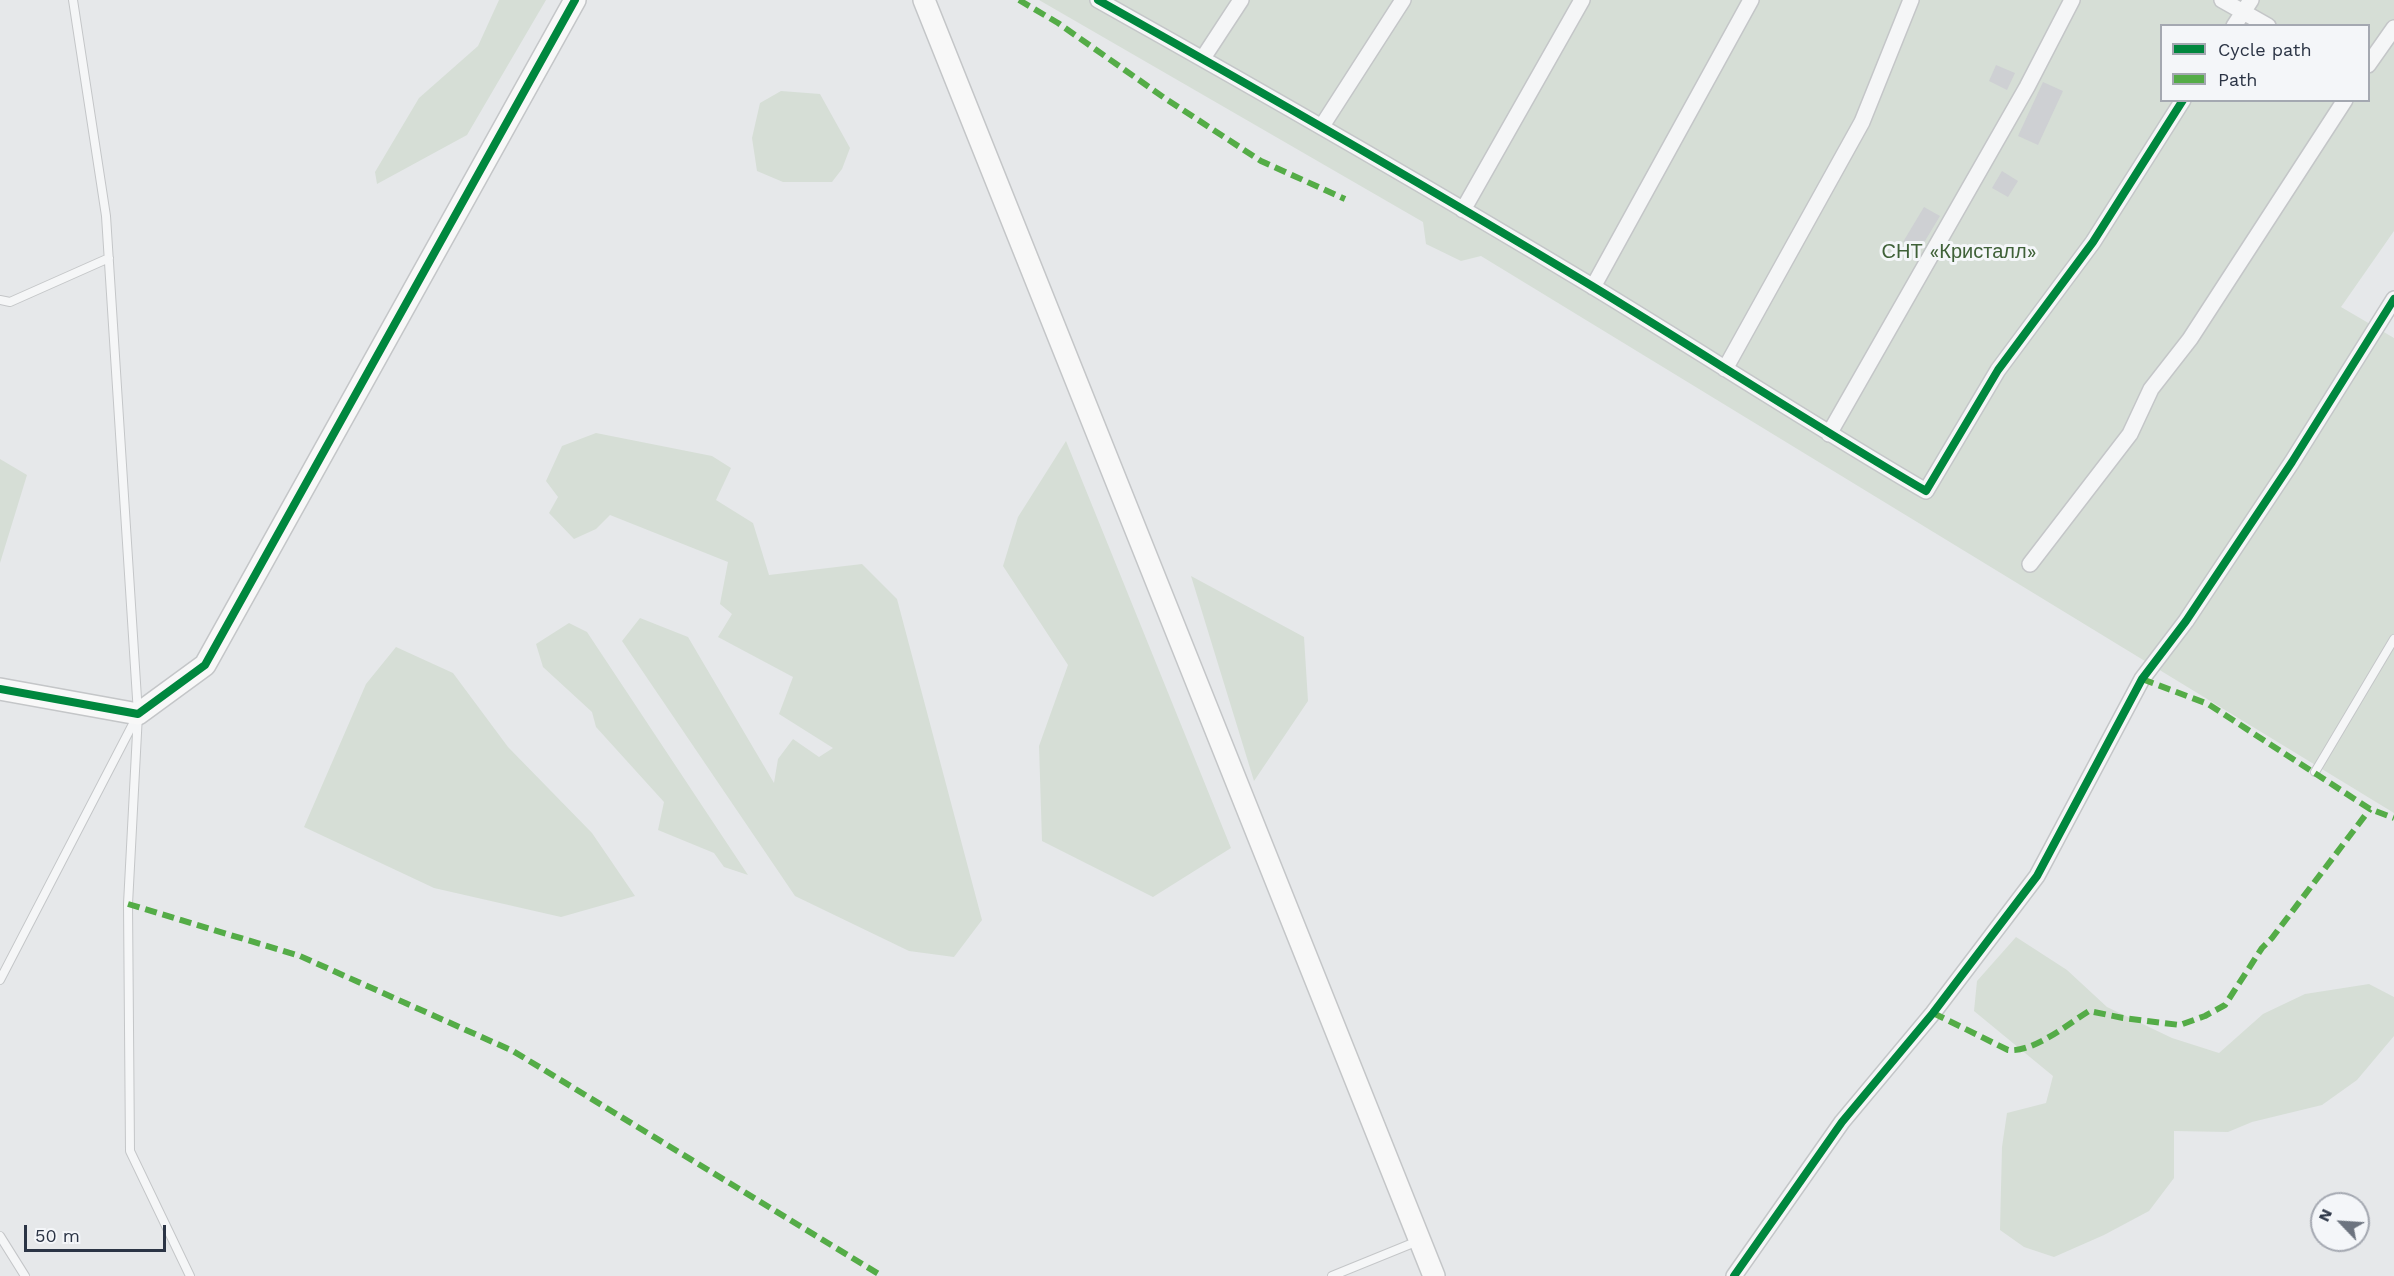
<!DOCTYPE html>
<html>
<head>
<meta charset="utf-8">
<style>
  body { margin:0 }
  #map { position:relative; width:2394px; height:1276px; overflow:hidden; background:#e6e8ea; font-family:"Work Sans",sans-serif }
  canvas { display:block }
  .legend { position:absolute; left:2160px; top:24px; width:210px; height:78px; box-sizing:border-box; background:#f4f6f9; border:2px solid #a4a8b1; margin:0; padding:8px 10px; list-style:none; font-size:18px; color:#2b3445 }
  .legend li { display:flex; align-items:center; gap:12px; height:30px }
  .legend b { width:30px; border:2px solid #a4a8b1 }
  .north { position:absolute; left:2310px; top:1192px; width:60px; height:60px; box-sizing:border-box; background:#f4f6f9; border:2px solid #a4a8b1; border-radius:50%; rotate:295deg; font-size:16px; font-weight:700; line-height:24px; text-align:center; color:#2b3445 }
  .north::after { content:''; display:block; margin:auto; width:21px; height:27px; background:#6c737f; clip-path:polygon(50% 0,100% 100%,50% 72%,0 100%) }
  .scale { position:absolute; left:24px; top:1225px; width:142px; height:27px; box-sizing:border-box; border:3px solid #2b3445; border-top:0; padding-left:8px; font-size:18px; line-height:21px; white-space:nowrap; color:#2b3445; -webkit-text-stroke:4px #f4f6f9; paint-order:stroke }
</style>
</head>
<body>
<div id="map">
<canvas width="2394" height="1276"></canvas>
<ul class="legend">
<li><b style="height:8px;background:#00873e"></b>Cycle path</li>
<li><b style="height:8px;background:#54ac47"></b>Path</li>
</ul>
<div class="north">N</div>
<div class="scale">50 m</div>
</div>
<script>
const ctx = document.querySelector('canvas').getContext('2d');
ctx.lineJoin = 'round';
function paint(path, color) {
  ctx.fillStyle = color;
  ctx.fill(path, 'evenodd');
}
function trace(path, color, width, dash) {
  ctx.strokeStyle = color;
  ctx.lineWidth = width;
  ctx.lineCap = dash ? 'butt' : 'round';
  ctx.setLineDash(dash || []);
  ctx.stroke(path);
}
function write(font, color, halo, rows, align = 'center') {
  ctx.font = font + ' "Work Sans",sans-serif';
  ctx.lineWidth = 6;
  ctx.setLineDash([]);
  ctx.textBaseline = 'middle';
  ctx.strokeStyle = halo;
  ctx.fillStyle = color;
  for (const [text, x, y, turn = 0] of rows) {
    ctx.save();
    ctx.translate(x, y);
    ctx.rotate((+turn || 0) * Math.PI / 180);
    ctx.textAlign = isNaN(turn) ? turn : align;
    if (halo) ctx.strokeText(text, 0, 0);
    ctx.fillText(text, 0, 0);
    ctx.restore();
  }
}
const green = new Path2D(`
  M499 0H546L467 135 377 184 375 172 419 98 478 46Z
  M1039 0H2394V231L2341 307 2394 338V813L1481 256 1461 261 1426 244 1423 222ZM2162 26H2368V100H2162Z
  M781 91 820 94 850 148 842 169 832 182H783L757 171 752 138 760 103Z
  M596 433 712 456 731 468 716 500 753 523 769 575 862 564 897 599 982 920 954 957 909 951 795 896 622 641 640 618 688 637 774 783 778 759 793 739 819 757 833 748 779 714 793 677 718 637 732 614 720 604 728 562 610 515 596 529 574 539 549 513 558 497 546 481 562 446Z
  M1066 441 1231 848 1153 897 1042 841 1039 746 1068 665 1003 566 1018 517Z
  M0 459 27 475 0 563Z
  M1191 576 1304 637 1308 701 1254 781Z
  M569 623 587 632 748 875 724 867 714 853 658 830 664 802 596 727 592 712 543 667 536 644Z
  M396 647 453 673 508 747 592 833 635 896 561 917 434 888 304 827 366 684Z
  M2016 937 2067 970 2107 1007 2172 1038 2219 1053 2263 1014 2305 994 2369 984 2394 997V1036L2357 1080 2322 1105 2252 1122 2228 1132 2174 1131V1178L2149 1211 2104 1235 2054 1257 2024 1247 2000 1230 2002 1147 2007 1113 2046 1103 2053 1076 1974 1011 1977 981Z`);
const building = new Path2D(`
  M1996 65 2015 73 2007 90 1989 81Z
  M2043 82 2063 91 2038 145 2018 136Z
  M2002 171 2018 181 2008 197 1992 188Z
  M1924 207 1940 216 1919 251 1903 242Z`);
const lane = new Path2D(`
  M73 0 106 216 138 714 128 904 130 1151 190 1276
  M0 300 10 302 109 258
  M2315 772 2394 639
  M0 980 136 718
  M0 1236 25 1276
  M1332 1276 1418 1241`);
const street = new Path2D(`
  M1098 0C1264 93 1429 188 1592 286 1704 354 1813 425 1926 491L1998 370 2093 242 2183 100
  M2222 0 2268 26
  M2234 26 2251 0
  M1203 58 1241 0
  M2368 65 2394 28
  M1322 126 1403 0
  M1463 210 1582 0
  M1593 287 1751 0
  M1725 369 1862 122 1911 0
  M1829 434 2027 87 2072 0
  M2030 564 2130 434 2151 389 2190 339 2345 100
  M1734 1276 1842 1122 1933 1013 2037 876 2142 679 2186 621 2292 462 2394 299`);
const secondary = new Path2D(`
  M924 0 1434 1276
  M0 689 138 714 205 665 575 0`);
const quiet = new Path2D(`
  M1019 0 1058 23 1166 99 1261 161 1345 199
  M2142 679 2208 704 2370 809 2394 818
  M128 904 300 956 513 1051 882 1276
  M1933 1013 2008 1050C2033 1053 2068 1024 2089 1011L2123 1018 2180 1025 2205 1016 2225 1005 2262 948 2272 938 2370 809`);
const cycleway = new Path2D(`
  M1098 0C1264 93 1429 188 1592 286 1704 354 1813 425 1926 491L1998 370 2093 242 2183 100
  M0 689 138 714 205 665 575 0
  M1734 1276 1842 1122 1933 1013 2037 876 2142 679 2186 621 2292 462 2394 299`);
const parkNames = [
  ["СНТ «Кристалл»",1959,252]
];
paint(green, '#d6ded6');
paint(building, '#ced0d3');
trace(lane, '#c4c6c8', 10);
trace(street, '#c4c6c8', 18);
trace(secondary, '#c4c6c8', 24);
trace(lane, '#f5f6f7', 8);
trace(street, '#f5f6f7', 15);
trace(secondary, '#f8f8f8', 21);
trace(quiet, '#54ac47', 6, [12, 6]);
trace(cycleway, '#00873e', 8);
write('20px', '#3f6138', '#f4f6f9', parkNames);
</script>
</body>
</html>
